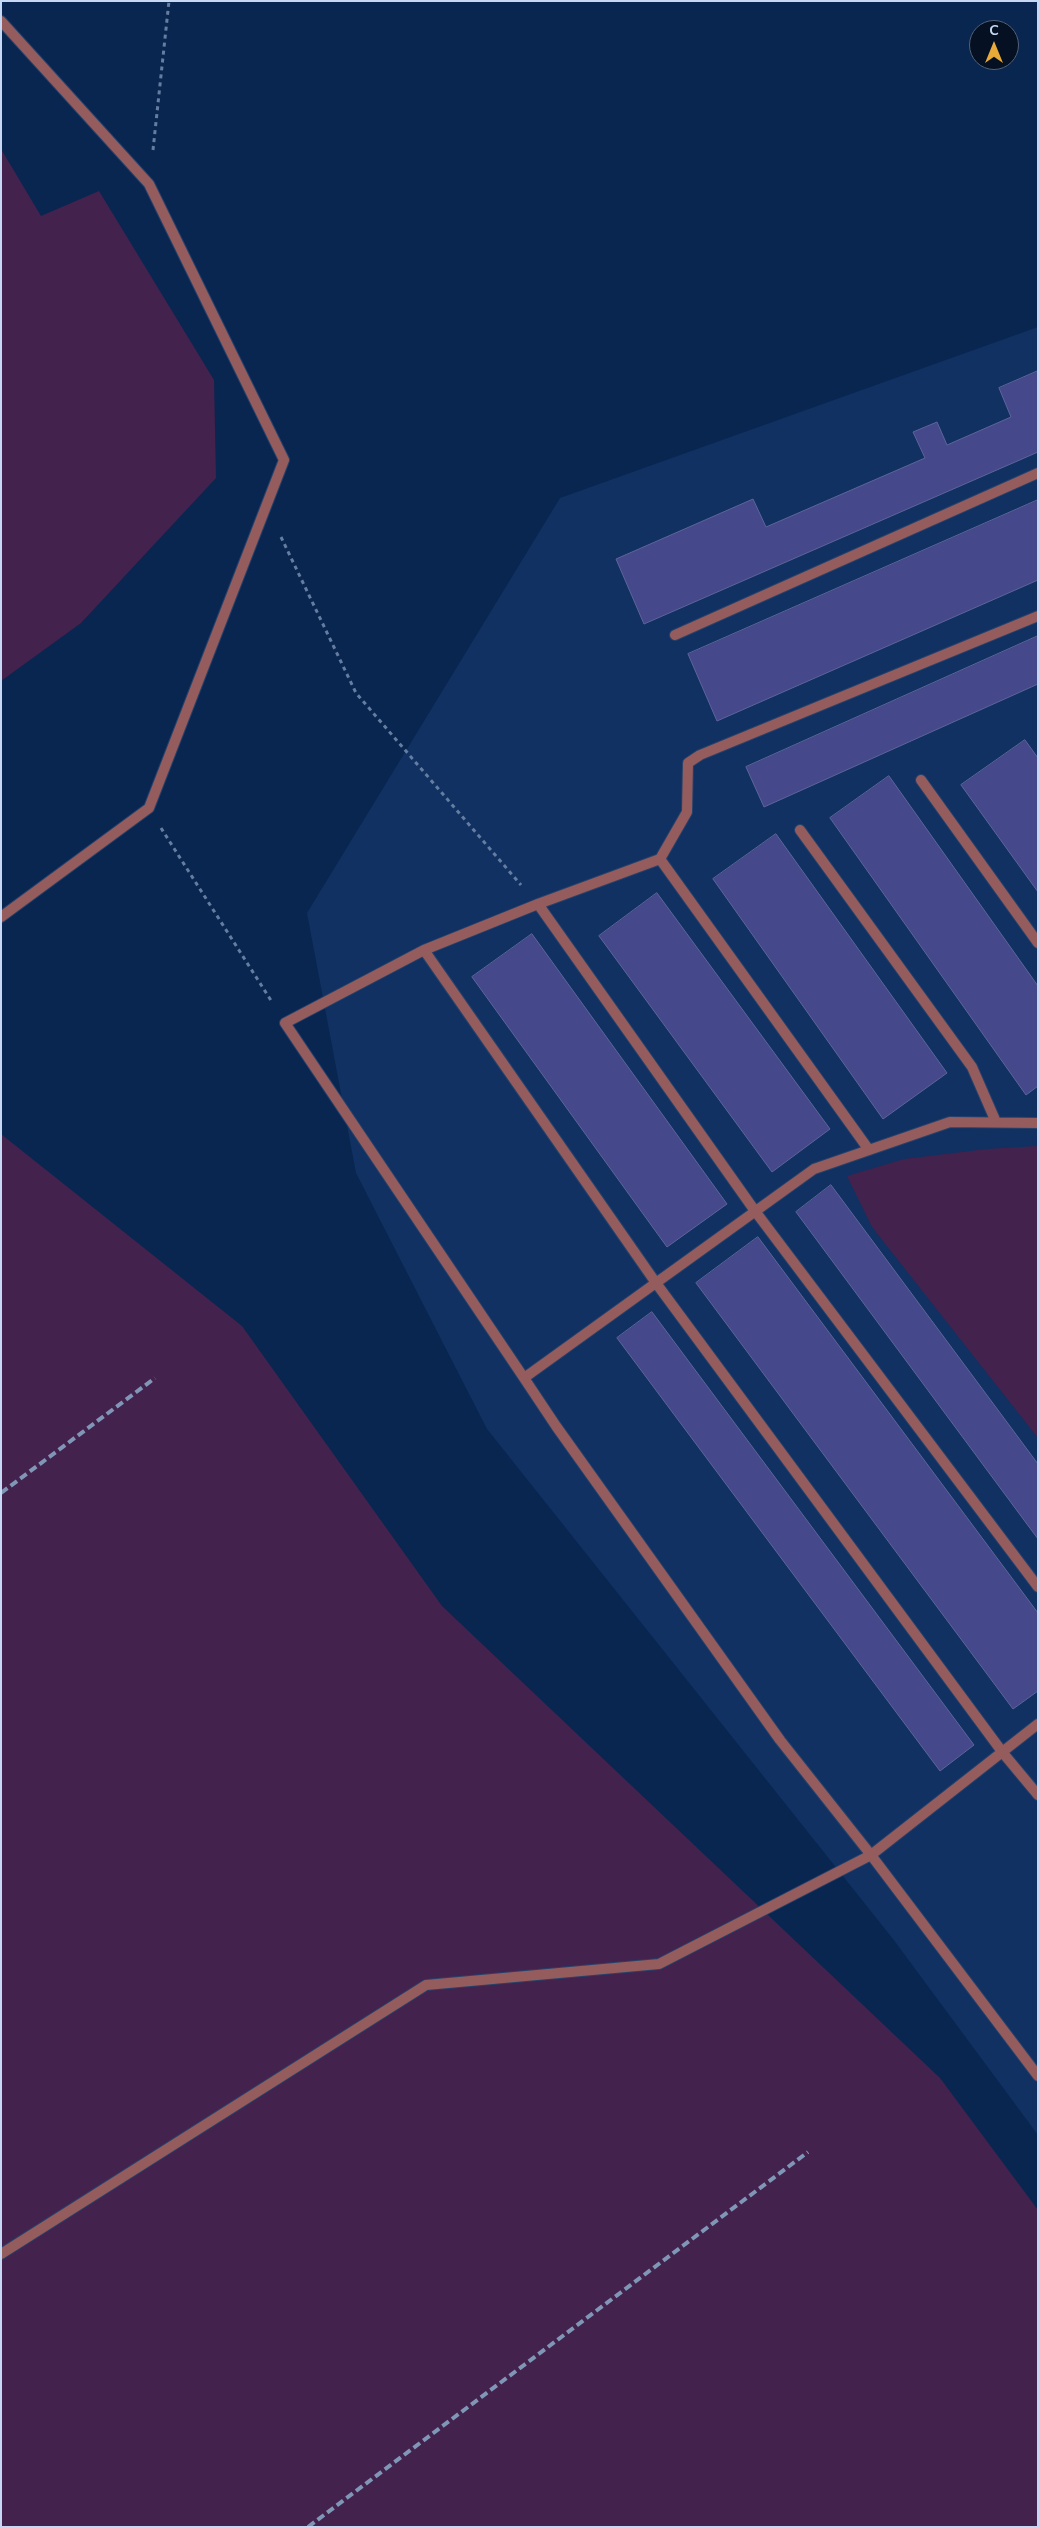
<!DOCTYPE html>
<html>
<head>
<meta charset="utf-8">
<style>
  body { margin:0 }
  #map { position:relative; width:1039px; height:2528px; overflow:hidden; background:#092651; font-family:"Nunito Sans",sans-serif }
  canvas { display:block }
  .frame { position:absolute; inset:0; border:2px solid #c6d8f3; pointer-events:none }
  .north { position:absolute; left:969px; top:20px; width:50px; height:50px; box-sizing:border-box; background:#051123; border:1px solid #526176; border-radius:50%; rotate:0deg; font-size:14px; font-weight:700; line-height:20px; text-align:center; color:#c6d8f3 }
  .north::after { content:''; display:block; margin:auto; width:18px; height:22px; background:#e9ab38; clip-path:polygon(50% 0,100% 100%,50% 72%,0 100%) }
</style>
</head>
<body>
<div id="map">
<canvas width="1039" height="2528"></canvas>
<div class="frame"></div>
<div class="north">С</div>
</div>
<script>
const ctx = document.querySelector('canvas').getContext('2d');
ctx.lineJoin = 'round';
function paint(path, color) {
  ctx.fillStyle = color;
  ctx.fill(path, 'evenodd');
}
function trace(path, color, width, dash) {
  ctx.strokeStyle = color;
  ctx.lineWidth = width;
  ctx.lineCap = dash ? 'butt' : 'round';
  ctx.setLineDash(dash || []);
  ctx.stroke(path);
}
const built = new Path2D(`
  M1038 327V2135L893 1939 487 1429 356 1173 307 913 560 498Z`);
const green = new Path2D(`
  M1 149 41 216 99 191 214 380 216 478 81 623 1 681Z
  M1 1134 242 1326 442 1606 940 2078 1038 2210V2527H1Z
  M1038 1146V1438L872 1227 847 1176 904 1159 987 1149Z`);
const building = new Path2D(`
  M1038 371V452L644 624 616 559 753 499 766 527 925 458 913 432 937 422 947 445 1011 417 999 388Z
  M1038 500V580L717 721 688 654Z
  M1038 636V684L764 807 746 767Z
  M1025 740 1038 758V892L961 785Z
  M889 776 1038 986V1086L1026 1095 830 818Z
  M776 834 947 1073 883 1119 713 879Z
  M657 893 830 1129 772 1172 599 936Z
  M532 934 727 1204 667 1247 472 977Z
  M831 1185 1038 1464V1539L796 1212Z
  M758 1237 1038 1613V1691L1013 1709 696 1283Z
  M652 1312 974 1745 940 1771 617 1338Z`);
const path = new Path2D(`
  M153 150 169 1
  M281 537 356 693 521 885
  M161 828 272 1002`);
const service = new Path2D(`
  M675 635 1038 473
  M921 780 1038 943
  M800 830 972 1067 996 1122
  M660 859 869 1150
  M538 904 755 1211 1038 1587
  M424 950 656 1283 1003 1753 1038 1795
  M1038 1123 950 1122 814 1169 524 1378 556 1426 780 1740 871 1855 1038 2076
  M524 1378 285 1023 424 950 538 904 660 859 687 812 688 763 700 755 1038 616
  M871 1855 1038 1724`);
const minor = new Path2D(`
  M1 21 149 184 284 460 149 808 1 917
  M1 2254 426 1985 659 1964 871 1855`);
const rail = new Path2D(`
  M1 1493 155 1378
  M308 2527 808 2152`);
paint(built, '#103161');
paint(green, '#43224d');
paint(building, '#45498c');
trace(building, '#5e6499', 1);
trace(service, '#27426b', 12);
trace(minor, '#27426b', 12);
trace(path, '#657da0', 3, [4, 4]);
trace(service, '#955c5d', 10);
trace(minor, '#955c5d', 10);
trace(rail, '#8096b7', 4, [8, 4]);
</script>
</body>
</html>
